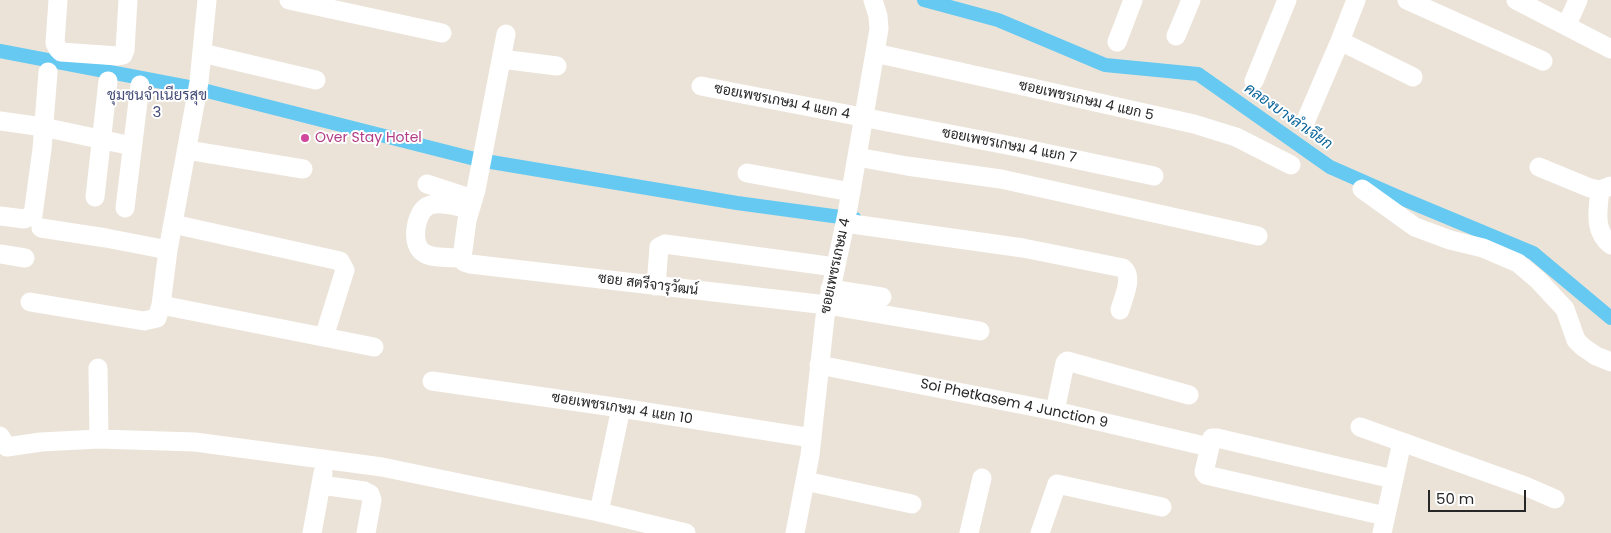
<!DOCTYPE html>
<html>
<head>
<meta charset="utf-8">
<style>
  body { margin:0 }
  #map { position:relative; width:1611px; height:533px; overflow:hidden; background:#ebe3d8; font-family:Poppins,sans-serif }
  canvas { display:block }
  .scale { position:absolute; left:1428px; top:490px; width:98px; height:22px; box-sizing:border-box; border:2px solid #272727; border-top:0; padding-left:6px; font-size:15px; line-height:18px; white-space:nowrap; color:#272727; -webkit-text-stroke:4px #fff; paint-order:stroke }
</style>
</head>
<body>
<div id="map">
<canvas width="1611" height="533"></canvas>
<div class="scale">50 m</div>
</div>
<script>
const ctx = document.querySelector('canvas').getContext('2d');
ctx.lineJoin = 'round';
function trace(path, color, width, dash) {
  ctx.strokeStyle = color;
  ctx.lineWidth = width;
  ctx.lineCap = dash ? 'butt' : 'round';
  ctx.setLineDash(dash || []);
  ctx.stroke(path);
}
function write(font, color, halo, rows, align = 'center') {
  ctx.font = font + ' Poppins,Sarabun,sans-serif';
  ctx.lineWidth = 4;
  ctx.setLineDash([]);
  ctx.textBaseline = 'middle';
  ctx.strokeStyle = halo;
  ctx.fillStyle = color;
  for (const [text, x, y, turn = 0] of rows) {
    ctx.save();
    ctx.translate(x, y);
    ctx.rotate((+turn || 0) * Math.PI / 180);
    ctx.textAlign = isNaN(turn) ? turn : align;
    if (halo) ctx.strokeText(text, 0, 0);
    ctx.fillText(text, 0, 0);
    ctx.restore();
  }
}
const canal = new Path2D(`
  M924 0 998 20 1105 65 1198 74 1330 167 1396 196 1533 253 1611 318
  M0 51 199 89 479 160 737 203 855 219`);
const minor = new Path2D(`
  M58 0 55 43 58 49 61 52 118 56 123 55 125 50 128 0
  M289 0 442 33
  M1407 0 1543 61
  M1516 0 1611 49
  M1569 20 1578 0
  M506 34 476 190 467 220 462 258 464 262 470 264 827 305 980 331
  M1176 36 1191 0
  M1340 41 1413 77
  M1117 42 1133 0
  M202 53 316 80
  M875 53 1194 124 1236 137 1291 165
  M501 59 557 66
  M1254 81 1287 0
  M701 86 1012 146 1154 176
  M1306 120 1340 41 1356 0
  M0 121 43 127 132 146
  M187 150 303 169
  M857 157 907 166 1001 179 1258 236
  M1539 167 1590 188 1600 190 1611 186
  M747 173 851 192
  M427 184 473 199
  M1362 189 1415 227 1450 240 1483 248 1518 263 1538 280 1565 309 1576 340 1583 347 1596 356 1611 362
  M1600 190C1598 210 1593 231 1611 245
  M95 197 108 81
  M125 208 140 85
  M0 216 24 219 33 215 42 149 48 72
  M845 223 1023 248 1123 268C1134 277 1123 298 1120 310
  M173 224 340 261 345 270 324 337
  M41 228 106 238 168 250
  M0 254 25 258
  M462 258C451 257 433 259 424 253 410 246 415 212 428 206 439 200 458 207 470 209
  M656 286 659 247 665 244 835 267
  M830 289 882 297
  M30 302 144 321 157 318 161 305 168 250 199 82 207 0
  M161 305 374 347
  M819 365 1055 411 1209 447
  M98 368 99 439
  M432 381 621 408 812 438
  M1055 411 1065 363 1067 361 1189 395
  M1360 427 1525 486 1555 499
  M0 436 7 447 41 442 99 439 195 442 382 467 599 512 686 533
  M805 481 912 504
  M321 485 364 491 370 494 372 500 366 533
  M599 512 621 408
  M1385 516 1206 475 1204 472 1212 438H1217L1393 479
  M312 533 323 473
  M795 533 810 455 825 317 847 214 879 29 878 16 873 0
  M969 533 982 478
  M1040 533 1057 484 1162 507
  M1382 533 1402 442`);
const markers = [
  [305,138,5,"#d1479c"]
];
const streetNames = [
  ["ซอยเพชรเกษม 4 แยก 5",1086,101,13],
  ["ซอยเพชรเกษม 4 แยก 4",782,102,11],
  ["ซอยเพชรเกษม 4 แยก 7",1009,146,11],
  ["ซอยเพชรเกษม 4",836,266,-78],
  ["ซอย สตรีจารุวัฒน์",648,285,7],
  ["Soi Phetkasem 4 Junction 9",1014,404,12],
  ["ซอยเพชรเกษม 4 แยก 10",622,409,9]
];
const hotelNames = [
  ["Over Stay Hotel",315,138]
];
const neighbourhoodNames = [
  ["ชุมชนจำเนียรสุข",157,96],
  ["3",157,113]
];
const waterNames = [
  ["คลองบางลำเจียก",1288,117,35]
];
trace(canal, '#65c9f2', 14);
trace(minor, '#fff', 19);
for (const [x, y, r, color] of markers) {
  const dot = new Path2D();
  dot.arc(x, y, r, 0, 2 * Math.PI);
  ctx.fillStyle = color;
  ctx.fill(dot);
  trace(dot, '#fff', 2);
}
write('14px', '#272727', '#fff', streetNames);
write('14px', '#b23c85', '#fff', hotelNames, 'left');
write('15px', '#474e79', '#fff', neighbourhoodNames);
write('italic 15px', '#09649a', '#fff', waterNames);
</script>
</body>
</html>
